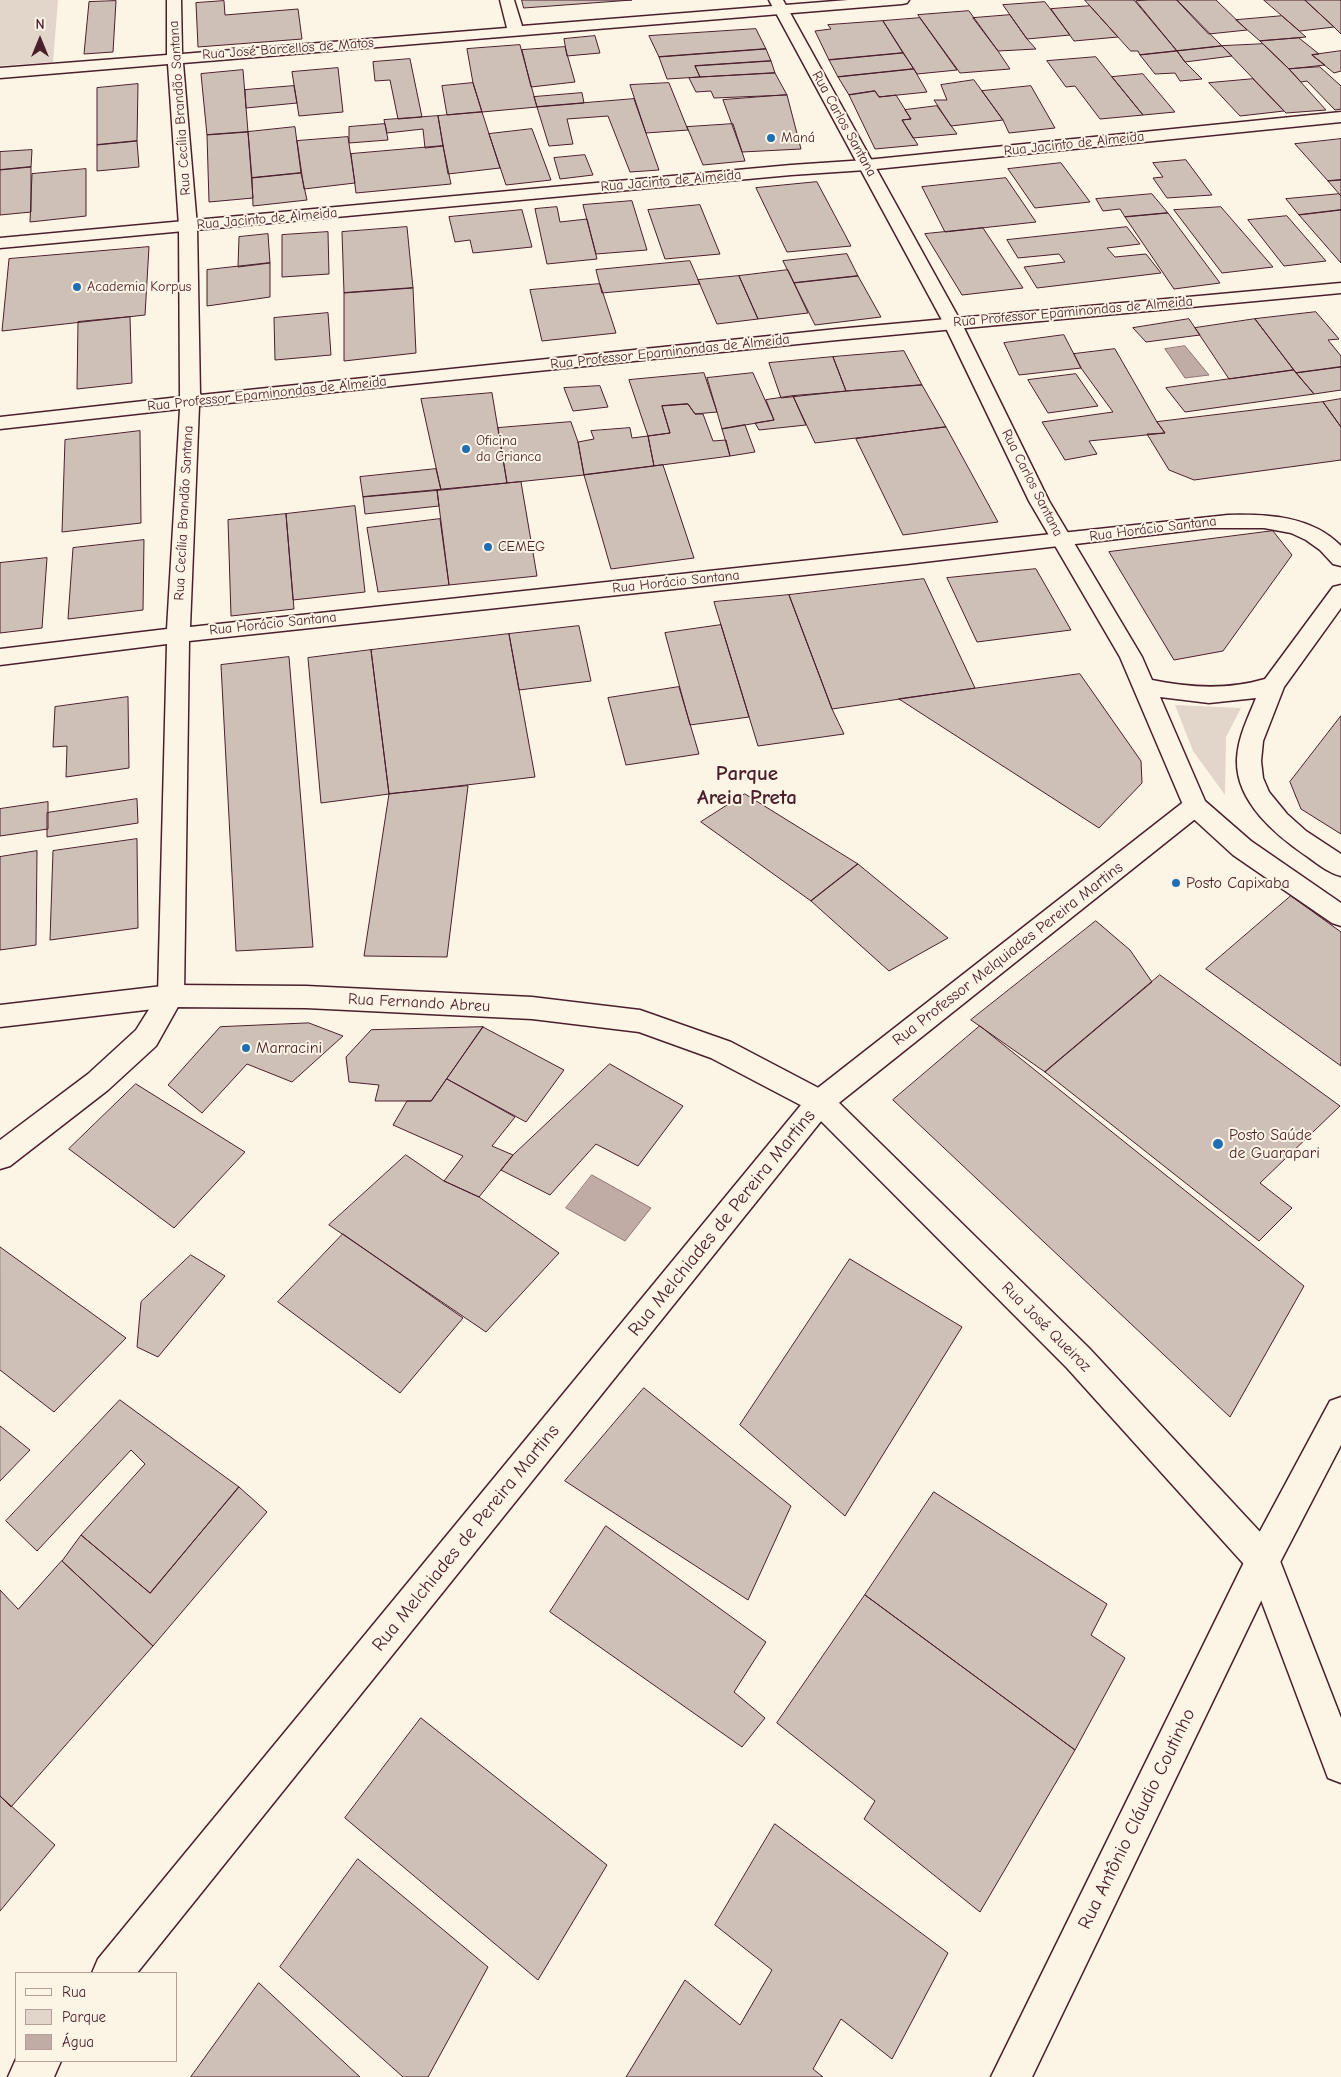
<!DOCTYPE html>
<html>
<head>
<meta charset="utf-8">
<style>
  body { margin:0 }
  #map { position:relative; width:1341px; height:2077px; overflow:hidden; background:#fcf5e5; font-family:"Comic Neue",sans-serif }
  canvas { display:block }
  .legend { position:absolute; left:15px; top:1972px; width:162px; height:90px; box-sizing:border-box; background:#fcf5e5; border:1px solid #b59f9b; margin:0; padding:6px 9px; list-style:none; font-size:15px; color:#4a1f2b }
  .legend li { display:flex; align-items:center; gap:10px; height:25px }
  .legend b { width:25px; border:1px solid #b59f9b }
  .north { position:absolute; left:15px; top:15px; width:50px; height:50px; -webkit-text-stroke:4px #fcf5e5; paint-order:stroke; rotate:0deg; font-size:14px; font-weight:700; line-height:20px; text-align:center; color:#4a1f2b }
  .north::after { content:''; display:block; margin:auto; width:18px; height:22px; background:#4a1f2b; clip-path:polygon(50% 0,100% 100%,50% 72%,0 100%) }
</style>
</head>
<body>
<div id="map">
<canvas width="1341" height="2077"></canvas>
<ul class="legend">
<li><b style="height:6px;background:#fcf5e5"></b>Rua</li>
<li><b style="height:14px;background:#e2d5ca"></b>Parque</li>
<li><b style="height:14px;background:#c0aca5"></b>Água</li>
</ul>
<div class="north">N</div>
</div>
<script>
const ctx = document.querySelector('canvas').getContext('2d');
ctx.lineJoin = 'round';
function paint(path, color) {
  ctx.fillStyle = color;
  ctx.fill(path, 'evenodd');
}
function trace(path, color, width, dash) {
  ctx.strokeStyle = color;
  ctx.lineWidth = width;
  ctx.lineCap = dash ? 'butt' : 'round';
  ctx.setLineDash(dash || []);
  ctx.stroke(path);
}
function write(font, color, halo, rows, align = 'center') {
  ctx.font = font + ' "Comic Neue",sans-serif';
  ctx.lineWidth = 4;
  ctx.setLineDash([]);
  ctx.textBaseline = 'middle';
  ctx.strokeStyle = halo;
  ctx.fillStyle = color;
  for (const [text, x, y, turn = 0] of rows) {
    ctx.save();
    ctx.translate(x, y);
    ctx.rotate((+turn || 0) * Math.PI / 180);
    ctx.textAlign = isNaN(turn) ? turn : align;
    if (halo) ctx.strokeText(text, 0, 0);
    ctx.fillText(text, 0, 0);
    ctx.restore();
  }
}
const green = new Path2D(`
  M0 0H58L53 62 0 66Z
  M1175 705 1241 708 1226 737 1225 795 1193 751Z`);
const water = new Path2D(`
  M1185 346 1209 375 1185 378 1165 349Z
  M592 1175 651 1208 625 1241 566 1208Z`);
const building = new Path2D(`
  M522 0H632L524 8Z
  M1085 0H1134L1177 51 1140 55 1138 51H1131Z
  M1150 0H1177L1222 46 1177 51 1136 1Z
  M1177 0H1216L1247 30 1209 34Z
  M1264 0H1305L1334 27 1300 31Z
  M1305 0H1341V34L1334 27Z
  M116 1 113 52 84 54 89 2Z
  M224 1 225 15 298 9 302 39 198 47 196 3Z
  M1045 2 1070 35 1027 39 1003 5Z
  M1090 6 1118 37 1074 41 1051 9Z
  M969 11 998 51 1010 69 960 73 918 15Z
  M1010 15 1027 39 1036 49 998 51 973 18Z
  M1282 16 1306 37 1260 41 1236 20Z
  M920 18 957 70 917 74 883 21Z
  M883 21 903 53 829 60 815 31 831 29 828 25Z
  M756 29 766 49 659 57 649 36Z
  M595 36 600 53 567 56 564 39Z
  M1299 38 1319 54 1312 55 1325 65 1289 69 1260 41Z
  M1263 44 1289 69 1326 110 1286 113 1222 46Z
  M520 45 537 107 482 112 473 83 467 49Z
  M1222 46 1232 56 1185 62 1177 51Z
  M565 47 575 82 531 87 522 50Z
  M766 49 771 61 695 66 700 77 667 79 659 57Z
  M1177 51 1185 62 1202 79 1180 81 1175 73 1155 74 1140 55Z
  M1341 51V71L1334 73 1312 55Z
  M903 53 914 69 838 77 829 60Z
  M1096 57 1112 77 1143 115 1100 119 1075 86 1066 87 1047 61Z
  M410 59 422 117 398 119 390 80 375 81 373 62Z
  M771 61 775 73 700 77 695 66Z
  M1320 67 1341 86V109L1335 110 1307 81 1301 82 1289 69Z
  M338 68 343 112 299 116 292 72Z
  M914 69 927 92 879 97 875 91 849 95 838 77Z
  M243 70 248 132 207 135 201 74Z
  M775 73 787 95 714 98 711 91 696 92 689 78Z
  M1143 74 1175 112 1143 115 1112 77Z
  M1253 79 1284 111 1240 116 1209 83Z
  M974 80 1003 120 951 126 934 100H947L941 85Z
  M473 83 482 112 447 115 442 86Z
  M669 83 688 130 646 133 630 85Z
  M138 84 137 141 97 145V88Z
  M294 86 297 103 246 108 245 90Z
  M1031 86 1055 128 1009 133 1003 120 982 91Z
  M875 91 879 97 896 95 911 119 902 120 918 145 875 149 849 95Z
  M582 93 584 103 537 107 534 97Z
  M787 95 801 149 742 152 723 100Z
  M634 99 659 170 630 172 608 116 567 119 573 144 549 146 537 107Z
  M937 106 957 134 913 138 902 120 911 119 905 110Z
  M482 112 500 168 448 174 438 116Z
  M438 116 443 146 425 148 423 129 387 133 384 120Z
  M385 124 388 140 349 143V127Z
  M733 124 745 161 703 165 687 127Z
  M295 127 301 173 252 178 248 132Z
  M532 129 551 180 506 185 489 134Z
  M248 132 253 198 209 202 207 135Z
  M348 137 355 183 304 189 297 141Z
  M1341 139V180L1328 181 1295 144Z
  M137 141 139 167 97 171V145Z
  M443 146 451 184 356 193 351 154Z
  M32 150 31 167 0 170V152Z
  M585 155 593 175 560 179 554 158Z
  M1186 160 1212 195 1167 198 1153 178 1163 177 1153 163Z
  M1061 163 1090 202 1035 208 1008 169Z
  M31 167V212L0 215V170Z
  M86 169V216L30 222 32 174Z
  M301 173 307 200 253 206 252 178Z
  M1006 178 1036 222 945 232 922 187Z
  M1341 180V196L1328 181Z
  M817 182 851 246 787 252 756 188Z
  M1152 194 1168 213 1125 217 1120 209 1103 211 1096 199Z
  M1339 194 1341 196V210L1299 215 1286 199Z
  M632 201 647 250 596 254 583 205Z
  M700 205 720 254 665 259 648 210Z
  M557 207 560 222 587 219 597 259 547 264 535 209Z
  M1221 207 1273 267 1222 273 1174 210Z
  M522 210 532 247 473 253 470 240 455 242 449 217Z
  M1341 210V263L1299 215Z
  M1168 213 1220 283 1174 289 1125 217Z
  M1287 216 1326 261 1284 266 1248 220Z
  M407 227 413 288 344 293 342 232Z
  M1127 227 1140 244 1107 248 1115 257 1146 254 1161 273 1037 288 1024 267 1065 262 1059 254 1018 258 1007 240Z
  M983 228 1023 288 962 295 925 234Z
  M328 232 329 274 282 277V235Z
  M268 234 270 263 238 267 239 237Z
  M149 247 145 315 2 331 9 259Z
  M847 254 858 276 794 283 783 261Z
  M690 261 700 284 602 293 596 270Z
  M270 263V297L207 306V270Z
  M788 270 808 313 758 319 739 276Z
  M739 276 758 319 717 324 698 280Z
  M858 276 881 317 815 325 794 283Z
  M600 284 616 333 542 341 530 290Z
  M413 288 416 353 344 361V293Z
  M1316 312 1339 339 1328 340 1341 356V367L1296 373 1255 319Z
  M328 313 331 355 275 360 274 318Z
  M130 317 132 383 77 389 78 322Z
  M1189 319 1200 335 1146 342 1133 328Z
  M1255 319 1294 370 1229 379 1195 328Z
  M1064 335 1081 368 1019 375 1004 343Z
  M1115 349 1157 422 1165 433 1089 441 1097 454 1065 460 1042 422 1113 412 1081 368 1074 354Z
  M904 351 922 385 846 391 833 357Z
  M833 357 846 391 781 398 769 363Z
  M1341 367V390L1314 394 1296 373Z
  M1294 370 1314 394 1185 412 1166 388Z
  M704 373 717 412 695 414 688 404 662 406 670 433 648 436 629 380Z
  M753 373 774 420 722 429 707 378Z
  M1076 374 1098 406 1048 413 1028 380Z
  M922 385 946 427 815 443 793 396Z
  M600 386 608 407 573 411 564 388Z
  M492 393 507 483 441 490 421 399Z
  M793 396 806 425 759 430 755 423 774 420 766 400Z
  M1341 399V427L1323 402Z
  M1323 402 1341 427V460L1194 480 1169 470 1147 434 1165 433 1157 422Z
  M688 404 695 414H703L713 441 726 440 730 456 654 466 648 436 670 433 662 406Z
  M571 422 578 442 584 475 507 483 498 428Z
  M745 425 755 452 730 456 722 429Z
  M946 427 998 522 903 535 856 439Z
  M630 428 632 438 648 436 654 466 584 475 578 442 594 439 591 431Z
  M140 431 141 523 62 532 65 440Z
  M663 465 694 558 611 569 584 475Z
  M436 469 441 490 363 497 360 477Z
  M521 482 537 576 449 585 437 490Z
  M437 490 439 506 365 514 363 497Z
  M355 506 365 592 293 600 286 514Z
  M286 514 294 609 231 616 228 520Z
  M440 519 449 585 378 592 367 528Z
  M1273 531 1292 555 1223 651 1174 660 1109 552Z
  M144 540 143 610 68 619 73 548Z
  M47 558 42 628 0 633V563Z
  M1036 569 1071 630 977 642 947 578Z
  M924 579 975 688 832 709 789 595Z
  M789 595 832 709 844 734 758 746 714 602Z
  M721 625 749 717 690 725 665 633Z
  M579 626 591 681 519 690 509 634Z
  M509 634 535 777 389 794 371 650Z
  M371 650 389 794 321 803 308 658Z
  M289 657 313 947 236 951 221 665Z
  M1080 674 1141 761 1142 783 1099 828 899 699Z
  M679 687 699 754 626 765 608 698Z
  M128 697 129 768 66 777 67 746 53 747 55 707Z
  M1341 716V834L1301 809 1290 782Z
  M468 786 447 957 364 956 389 794Z
  M745 794 858 864 811 901 701 822Z
  M137 799 138 823 47 837V813Z
  M48 802V829L0 836V809Z
  M137 839 138 928 50 940 53 851Z
  M37 851 36 945 0 950V857Z
  M858 864 948 938 889 971 811 901Z
  M1291 896 1341 932V1066L1206 969Z
  M1096 921 1130 950 1152 982 1045 1072 971 1020Z
  M1160 975 1340 1106 1260 1183 1292 1208 1259 1241 1045 1072Z
  M309 1023 343 1036 292 1082 247 1064 202 1113 168 1085 220 1027Z
  M980 1026 1304 1286 1230 1417 893 1100Z
  M483 1027 431 1101H375L379 1085 349 1082 346 1057 371 1030Z
  M483 1027 564 1070 526 1122 447 1079Z
  M610 1064 683 1106 638 1166 596 1144 550 1195 501 1170 513 1155Z
  M447 1079 515 1117 492 1146 513 1155 479 1197 444 1181 463 1156 393 1125 407 1101H431Z
  M136 1084 245 1152 174 1228 69 1149Z
  M406 1155 444 1181 479 1197 559 1253 486 1332 329 1225Z
  M343 1234 463 1318 400 1393 278 1302Z
  M0 1247 126 1338 54 1412 0 1370Z
  M191 1255 225 1276 158 1357 137 1347 141 1302Z
  M850 1259 962 1327 845 1516 740 1425Z
  M644 1388 791 1506 748 1600 565 1481Z
  M120 1400 239 1487 150 1593 81 1535 145 1464 131 1450 37 1551 6 1521Z
  M0 1426 30 1450 0 1481Z
  M239 1487 267 1512 153 1646 62 1561 81 1535 150 1593Z
  M934 1492 1107 1604 1091 1635 1125 1658 1075 1750 865 1595Z
  M606 1526 766 1642 734 1692 765 1718 742 1747 550 1612Z
  M62 1561 153 1646 11 1807 0 1796V1590L18 1609Z
  M865 1595 1075 1750 980 1912 864 1819 875 1801 777 1723Z
  M421 1718 607 1865 538 1980 345 1818Z
  M0 1796 55 1845 0 1911Z
  M775 1824 948 1953 892 2059 841 2019 813 2069 823 2077H626L685 1980 740 2025 772 1970 715 1925Z
  M358 1859 488 1967 428 2077H403L280 1967Z
  M259 1983 360 2077H191Z`);
const street = new Path2D(`
  M167 0H181L182 54 507 28 500 0H514L522 26 848 0H909L907 3 902 4 183 63 197 226 200 395 837 329 1341 283V293L837 340 199 406 190 627 1228 515C1268 514 1312 516 1341 546V566L1333 564 1320 550 1306 540 1291 533 1264 528H1210L907 564 189 641 184 996 156 1046 108 1090 10 1166 0 1169V1140L88 1074 136 1030 158 995 167 644 0 665V649L167 629 180 409 0 429V417L180 397 179 226 168 64 0 78V68L167 55Z
  M1195 797 1204 800 1207 806 1204 812 830 1110 137 1973H92L98 1959 810 1094 1186 800Z
  M1263 1543 1275 1548 1341 1718V1783L1328 1778 1246 1560 1251 1548Z
  M16 2059V2061H61L54 2077H8Z`);
const secondary = new Path2D(`
  M1341 112V122L866 170 791 175 0 248V238L791 165 866 160Z
  M171 985 306 986 532 997 640 1010 731 1042 830 1094 1089 1348 1275 1548 1280 1560 1275 1572 1263 1577 1251 1572 1067 1368 810 1110 711 1058 639 1032 532 1019 306 1008 171 1007 0 1027V1005Z`);
const primary = new Path2D(`
  M769 0H783L961 322 1049 501 1142 657 1152 680C1190 688 1228 690 1265 679L1333 587 1341 585V608L1284 687 1263 741 1261 761 1263 778 1269 792 1287 814 1306 831 1341 854V876C1329 873 1319 865 1308 857 1277 836 1235 802 1237 759 1238 737 1248 718 1256 698L1209 703 1160 697 1205 801 1251 841 1341 903V926L1332 923 1233 855 1186 812 1120 657 1029 501 943 322Z
  M1341 1397V1445L1275 1572 1032 2077H991L1251 1548 1330 1401Z`);
const markers = [
  [771,138,5,"#1f6fb2"],
  [77,287,5,"#1f6fb2"],
  [466,449,5,"#1f6fb2"],
  [488,547,5,"#1f6fb2"],
  [1176,883,5,"#1f6fb2"],
  [246,1048,5,"#1f6fb2"],
  [1218,1144,6,"#1f6fb2"]
];
const farStreetnames = [
  ["Rua José Barcellos de Matos",288,49,-4],
  ["Rua Cecília Brandão Santana",180,108,-94],
  ["Rua Carlos Santana",844,124,61],
  ["Rua Jacinto de Almeida",1074,144,-6],
  ["Rua Jacinto de Almeida",671,181,-5],
  ["Rua Jacinto de Almeida",267,219,-5],
  ["Rua Professor Epaminondas de Almeida",1073,312,-5],
  ["Rua Professor Epaminondas de Almeida",670,352,-6],
  ["Rua Professor Epaminondas de Almeida",267,394,-6],
  ["Rua Carlos Santana",1032,483,63],
  ["Rua Cecília Brandão Santana",184,513,-87],
  ["Rua Horácio Santana",1153,529,-7],
  ["Rua Horácio Santana",676,582,-6],
  ["Rua Horácio Santana",273,624,-6]
];
const farPoinames = [
  ["Maná",781,138],
  ["Academia Korpus",87,287],
  ["Oficina",476,441],
  ["da Crianca",476,457],
  ["CEMEG",498,547]
];
const poiNames = [
  ["Posto Capixaba",1186,883],
  ["Marracini",256,1048],
  ["Posto Saúde",1229,1135],
  ["de Guarapari",1229,1153]
];
const streetNames = [
  ["Rua Professor Melquiades Pereira Martins",1008,954,-38],
  ["Rua Fernando Abreu",419,1003,3],
  ["Rua José Queiroz",1046,1327,45]
];
const nearStreetnames = [
  ["Rua Melchiades de Pereira Martins",722,1223,-51],
  ["Rua Melchiades de Pereira Martins",466,1538,-51],
  ["Rua Antônio Cláudio Coutinho",1137,1819,-64]
];
const districtNames = [
  ["Parque",747,774],
  ["Areia Preta",747,798]
];
paint(green, '#e2d5ca');
paint(water, '#c0aca5');
trace(water, '#917474', 1);
paint(building, '#cfc0b7');
trace(building, '#4a1f2b', 1);
trace(street, '#4a1f2b', 3);
trace(secondary, '#4a1f2b', 3);
trace(primary, '#4a1f2b', 3);
paint(street, '#fcf5e5');
paint(secondary, '#fcf5e5');
paint(primary, '#fcf5e5');
for (const [x, y, r, color] of markers) {
  const dot = new Path2D();
  dot.arc(x, y, r, 0, 2 * Math.PI);
  ctx.fillStyle = color;
  ctx.fill(dot);
  trace(dot, '#fcf5e5', 2);
}
write('14px', '#4a1f2b', '#fcf5e5', farStreetnames);
write('14px', '#4a1f2b', '#fcf5e5', farPoinames, 'left');
write('16px', '#4a1f2b', '#fcf5e5', poiNames, 'left');
write('16px', '#4a1f2b', '#fcf5e5', streetNames);
write('19px', '#4a1f2b', '#fcf5e5', nearStreetnames);
write('bold 21px', '#4a1f2b', '#fcf5e5', districtNames);
</script>
</body>
</html>
